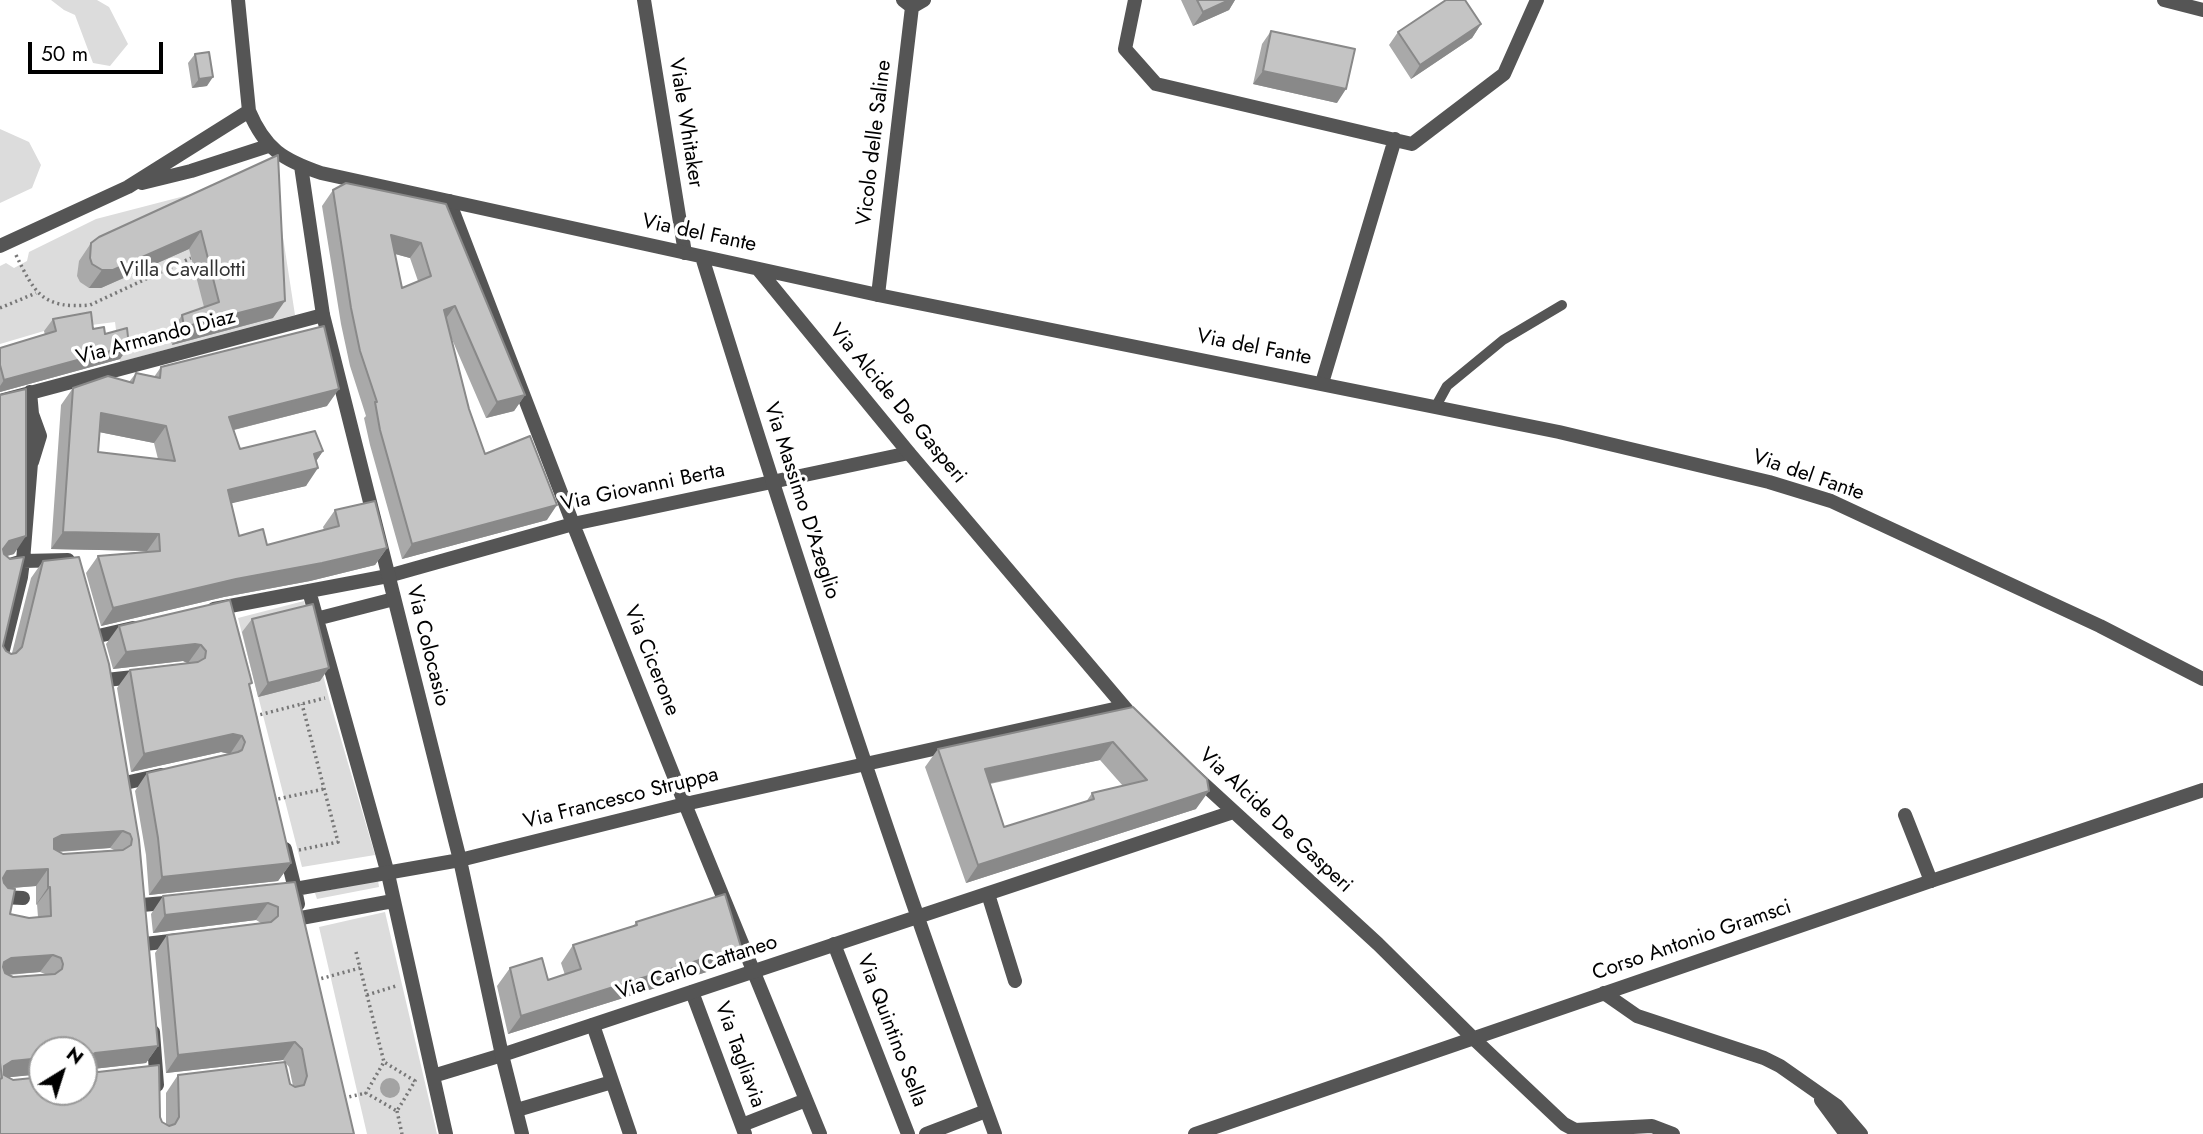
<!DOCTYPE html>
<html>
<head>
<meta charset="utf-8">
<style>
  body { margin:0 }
  #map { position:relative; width:2203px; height:1134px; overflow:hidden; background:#fff; font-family:Jost,sans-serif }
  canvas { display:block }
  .north { position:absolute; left:28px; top:1036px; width:70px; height:70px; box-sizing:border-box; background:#fff; border:2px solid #999; border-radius:50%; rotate:38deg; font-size:19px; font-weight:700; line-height:28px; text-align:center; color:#000 }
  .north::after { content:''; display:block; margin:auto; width:24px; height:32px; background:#000; clip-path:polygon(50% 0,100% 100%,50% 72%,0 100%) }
  .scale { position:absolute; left:28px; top:42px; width:135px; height:32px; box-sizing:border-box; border:4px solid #000; border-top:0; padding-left:9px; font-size:21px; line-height:24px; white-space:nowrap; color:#000; -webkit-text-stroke:5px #fff; paint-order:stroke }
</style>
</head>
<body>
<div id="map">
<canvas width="2203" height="1134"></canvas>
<div class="north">N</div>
<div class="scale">50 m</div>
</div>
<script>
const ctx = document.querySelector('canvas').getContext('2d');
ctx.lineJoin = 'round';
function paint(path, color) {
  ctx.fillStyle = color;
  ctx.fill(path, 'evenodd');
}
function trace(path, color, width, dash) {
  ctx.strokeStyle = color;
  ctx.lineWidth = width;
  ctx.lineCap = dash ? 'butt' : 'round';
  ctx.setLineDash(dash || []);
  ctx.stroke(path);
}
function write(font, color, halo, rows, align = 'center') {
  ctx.font = font + ' Jost,sans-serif';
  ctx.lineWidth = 7;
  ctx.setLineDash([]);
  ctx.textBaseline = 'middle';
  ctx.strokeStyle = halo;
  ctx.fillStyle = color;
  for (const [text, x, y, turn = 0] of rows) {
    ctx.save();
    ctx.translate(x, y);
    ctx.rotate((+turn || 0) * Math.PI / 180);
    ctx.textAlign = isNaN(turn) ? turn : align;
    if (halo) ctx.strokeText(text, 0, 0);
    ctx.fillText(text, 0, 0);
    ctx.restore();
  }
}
const green = new Path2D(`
  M51 0H97L109 7 128 44 110 66 93 63 75 15 64 10Z
  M0 129 29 142 41 165 32 188 0 203Z
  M274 179 295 315 120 362 115 322 44 331 0 344V266L6 263 14 268 27 261 29 252 96 219 200 192Z
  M304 601 330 702 375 855 302 867 238 618Z
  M378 880 379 887 317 899 315 893Z
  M385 912 437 1134H367L319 927Z`);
const water = new Path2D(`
  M380 1088a10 10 0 1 1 20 0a10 10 0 1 1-20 0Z`);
const path = new Path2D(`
  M16 255C35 294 43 309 90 305L191 258
  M0 308 36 293
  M255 716 325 698
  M273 800 324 789
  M299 850 338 842 302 704
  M356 952 384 1062 366 1093 397 1111 415 1081 384 1062
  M316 980 360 968
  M367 995 396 986
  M344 1098 366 1093
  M397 1111 402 1134`);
const service = new Path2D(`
  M1436 406 1447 386 1503 340 1562 305`);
const minor = new Path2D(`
  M644 0 685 253
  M1135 0 1125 49 1156 84 1412 144 1504 74 1537 0
  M912 7 924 0
  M449 201 573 524 685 804 820 1134
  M878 295 912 7 903 0
  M1322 383 1395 139
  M0 401 323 315
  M32 462 40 436 32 414
  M0 568 23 561 31 463 25 438 32 414 30 392
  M309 591 388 874 446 1134
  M214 609 388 576 573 524 909 453
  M316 619 394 599
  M94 637 133 628
  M0 662 21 577 23 561 68 560
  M106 680 143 676
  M125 783 161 775
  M1905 815 1931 881
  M283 891 295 889 285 849
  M988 894 1015 981
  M0 897 23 898
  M142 905 176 902
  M301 918 393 901
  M145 944 179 940
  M834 944 908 1134
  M692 992 745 1134
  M593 1025 630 1134
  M153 1032 157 1085
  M1474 1039 1564 1124 1575 1130 1652 1126 1673 1134
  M433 1076 502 1055
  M517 1110 612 1082
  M742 1125 806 1100
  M926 1134 986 1111`);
const tertiary = new Path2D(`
  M238 0 249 111C265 149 283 160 321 173L878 295 1559 432 1769 482 1831 501 2100 626 2203 679
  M2164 0 2203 10
  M301 166 323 315 460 860 502 1055 522 1134
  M142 183 191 171 268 146
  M0 246 128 187 249 111
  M702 257C793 551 889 844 995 1134
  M758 269 909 453 1127 710
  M1195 776 1378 944 1474 1039
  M298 904 295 889 460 860 685 804 1123 707
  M1604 993 1637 1016 1764 1058 1780 1066 1837 1106 1861 1134
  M502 1055 1233 812
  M1821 1100 1846 1134
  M1195 1134 1931 881 2203 790`);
const wall = new Path2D(`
  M1181 0H1235L1229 10 1193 26Z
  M1481 24 1472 38 1411 79 1389 45 1398 32Z
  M1271 31 1337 103 1253 84 1262 44Z
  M195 54 207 86 192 88 188 63Z
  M278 155 273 318 172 345 170 333 182 315 204 307 189 249 101 288H89L80 282 77 276 79 261 91 243Z
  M333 190 446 204 525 395 514 411 486 418 451 337 469 409 485 454 547 520 402 559 370 445 364 418 366 416 350 366 341 324 322 206ZM395 254 410 258 418 281 402 288Z
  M53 319 93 329 105 334 129 346 120 359 0 392V348L45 335 44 331Z
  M161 367 327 406 234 430 240 449 323 451 316 461 306 486 231 503 239 536 267 545 324 530 323 527 335 510 387 548 375 565 310 581 224 597 101 626 86 573 98 556 147 551 51 549 61 405 73 388 129 382 136 373 154 377ZM99 432 154 443 158 459 98 452Z
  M0 395 14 554 6 556 3 646 6 651 12 653 31 578 43 561 109 664 158 1046 146 1063 93 1069 160 1117 162 1122 166 1124V1093L178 1075 285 1062 283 1060 166 1073 155 953 167 935 261 923 256 920 153 933 151 914 163 896 295 882 354 1134H0ZM110 848 114 850 63 854 59 852ZM36 886V905L37 904 38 917 29 918 10 914V888ZM40 972 45 974 13 977 9 975ZM42 1050H84L42 1092 9 1077 42 1074ZM285 1062 289 1067 293 1086 290 1084Z
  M230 600 291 863 278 881 149 895 146 855 135 791 147 773 230 754 221 752 131 772 117 688 130 670 189 664 183 661 113 669 106 644 119 626Z
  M252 619 320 681 258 697 242 632Z
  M1133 707 1196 809 966 883 925 767 938 749ZM1100 760 1123 786 1092 793 1086 802 1004 827 990 784Z
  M636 922 741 947 729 965 508 1034 497 986 510 968 548 980 565 975 561 963 573 945 633 927Z`);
const shadedWall = new Path2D(`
  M1229 0H1235L1229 10 1193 26 1203 12Z
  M1481 24 1472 38 1411 79 1420 65Z
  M1263 71 1346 89 1337 103 1253 84Z
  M213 77 207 86 192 88 199 79Z
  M201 231 189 249 101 288H89L102 270Z
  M391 235 421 243 410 258 381 250Z
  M285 301 273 318 172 345 184 327Z
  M455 306 444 321V310Z
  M129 346 120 359 0 392V386L4 380Z
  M339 389 327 406 217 434 229 417Z
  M525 395 514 411 486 418 497 402Z
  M101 413 166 426 154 443 89 430Z
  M323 451 311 469 314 454Z
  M318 468 306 486 216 507 228 490Z
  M557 505 547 520 402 559 412 544Z
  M63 532 159 534 147 551 51 549Z
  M26 536 14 554 0 558V553L9 541Z
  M387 548 375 565 310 581 224 597 101 626 113 608 236 579Z
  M195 644 201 645 188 663 183 661 113 669 126 652Z
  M329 668 320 681 258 697 268 683Z
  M233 734 242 736 230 754 221 752 131 772 144 754Z
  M1113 742 1100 760 972 787 985 769Z
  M1209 791 1196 809 966 883 978 865Z
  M123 831 110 848 49 852 54 839 62 835Z
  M291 863 278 881 149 895 162 877Z
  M48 869 36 886 0 889V882L7 871Z
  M48 887H50L37 904 36 905Z
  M268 903 256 920 153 933 165 915Z
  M741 947 729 965 508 1034 521 1016Z
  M53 955 40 972 0 975 4 962 11 958Z
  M295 1042 283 1060 166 1073 178 1055Z
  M158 1046 146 1063 84 1070 88 1058 95 1053Z
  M42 1058V1074L2 1078 4 1066 12 1061Z`);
const building = new Path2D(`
  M1197 0H1229L1203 12Z
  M1446 0H1465L1481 24 1420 65 1398 32Z
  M1271 31 1355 49 1346 89 1263 71Z
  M209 52 213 77 199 79 195 54Z
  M278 155 285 301 184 327 182 315 219 302 201 231 113 270H102L92 264 90 258 91 243 99 237Z
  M346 183 446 204 525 395 497 402 455 306 444 310 469 409 485 454 530 436 557 505 412 544 380 430 375 402H377L360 351 351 308 333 190ZM391 235 421 243 431 276 402 288Z
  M91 312 93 329 104 327 105 334 127 328 129 346 4 380 0 365V348L56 331 53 319Z
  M324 326 339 389 229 417 240 449 315 431 323 451 314 454 318 468 228 490 239 536 263 529 267 545 339 526 335 510 375 501 387 548 322 563 236 579 113 608 98 556 160 551 159 534 63 532 73 388 108 376 133 383 136 373 160 378 161 367ZM101 413 166 426 175 461 98 452Z
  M26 389V536L9 541 3 549 4 554 10 559 24 557 3 646 6 651 11 654 16 653 22 647 43 561 79 557 109 664 139 840 158 1046 95 1053 88 1058V1067L98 1072 159 1065 160 1117 162 1122 169 1126 175 1124 179 1117 178 1075 285 1062 290 1084 295 1087 304 1085 307 1076 302 1049 295 1042 178 1055 167 935 271 922 278 916V907L268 903 165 915 163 896 295 882 354 1134H0V1079L2 1078 0 1063V395ZM123 831 130 834 132 839 131 845 123 850 63 854 54 849V839L62 835ZM48 869V887H50L51 916 29 918 10 914 15 889 8 888 4 883 3 878 7 871ZM53 955 61 958 63 964 62 969 55 974 13 977 5 973 3 967 4 962 11 958ZM42 1050H84V1092H42V1077L13 1080 4 1075V1066L12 1061 42 1058Z
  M230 600 252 683 249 684 291 863 162 877 158 838 147 773 238 752 242 750 245 742 242 736 233 734 144 754 130 670 198 662 205 658 206 651 201 645 195 644 126 652 119 626Z
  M313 604 329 668 268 683 252 619Z
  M1133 707 1207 779 1209 791 978 865 938 749ZM1113 742 1147 780 1092 793 1094 799 1004 827 985 769Z
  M725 894 741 947 521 1016 510 968 542 958 548 980 581 969 573 945 637 925 636 922Z`);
const streetNames = [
  ["Viale Whitaker",685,123,81],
  ["Vicolo delle Saline",875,143,-83],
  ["Via del Fante",699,234,12],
  ["Via Armando Diaz",156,338,-15],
  ["Via del Fante",1254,348,11],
  ["Via Alcide De Gasperi",897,404,50],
  ["Via del Fante",1808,476,19],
  ["Via Giovanni Berta",643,488,-12],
  ["Via Massimo D'Azeglio",801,501,72],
  ["Via Colocasio",427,646,76],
  ["Via Cicerone",651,661,68],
  ["Via Francesco Struppa",621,799,-14],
  ["Via Alcide De Gasperi",1275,821,43],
  ["Corso Antonio Gramsci",1692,941,-19],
  ["Via Carlo Cattaneo",697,968,-18],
  ["Via Quintino Sella",891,1031,69],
  ["Via Tagliavia",739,1055,70]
];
const parkNames = [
  ["Villa Cavallotti",183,271]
];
paint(green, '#dcdcdc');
paint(water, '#a3a3a3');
trace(path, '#777', 3.5, [2, 3.5]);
trace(service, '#555', 10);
trace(minor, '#555', 14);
trace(tertiary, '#555', 14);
paint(wall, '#a9a9a9');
paint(shadedWall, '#898989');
paint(building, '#c4c4c4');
trace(building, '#898989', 2);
write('21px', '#000', '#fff', streetNames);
write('21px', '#333', '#fff', parkNames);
</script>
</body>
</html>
